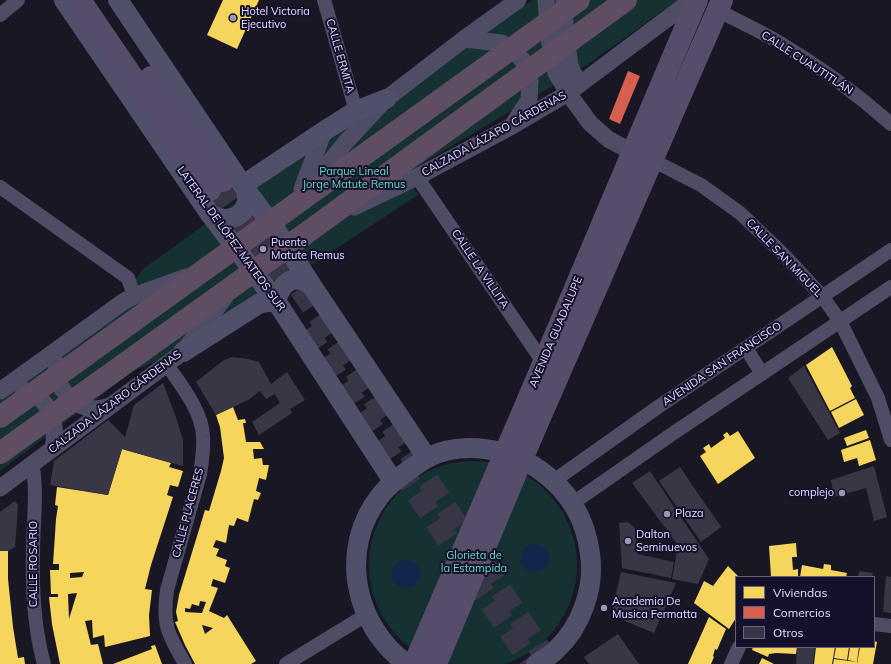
<!DOCTYPE html>
<html>
<head>
<meta charset="utf-8">
<style>
  body { margin:0 }
  #map { position:relative; width:891px; height:664px; overflow:hidden; background:#1a1725; font-family:Mulish,sans-serif }
  canvas { display:block }
  .legend { position:absolute; left:735px; top:576px; width:140px; height:72px; box-sizing:border-box; background:#16112b; border:1px solid #676280; margin:0; padding:5px 7px; list-style:none; font-size:12px; color:#e0dcff }
  .legend li { display:flex; align-items:center; gap:8px; height:20px }
  .legend b { width:20px; border:1px solid #676280 }
</style>
</head>
<body>
<div id="map">
<canvas width="891" height="664"></canvas>
<ul class="legend">
<li><b style="height:11px;background:#f6d55c"></b>Viviendas</li>
<li><b style="height:11px;background:#d6604d"></b>Comercios</li>
<li><b style="height:11px;background:#393646"></b>Otros</li>
</ul>
</div>
<script>
const ctx = document.querySelector('canvas').getContext('2d');
ctx.lineJoin = 'round';
function paint(path, color) {
  ctx.fillStyle = color;
  ctx.fill(path, 'evenodd');
}
function trace(path, color, width, dash) {
  ctx.strokeStyle = color;
  ctx.lineWidth = width;
  ctx.lineCap = dash ? 'butt' : 'round';
  ctx.setLineDash(dash || []);
  ctx.stroke(path);
}
function write(font, color, halo, rows, align = 'center') {
  ctx.font = font + ' Mulish,sans-serif';
  ctx.lineWidth = 4;
  ctx.setLineDash([]);
  ctx.textBaseline = 'middle';
  ctx.strokeStyle = halo;
  ctx.fillStyle = color;
  for (const [text, x, y, turn = 0] of rows) {
    ctx.save();
    ctx.translate(x, y);
    ctx.rotate((+turn || 0) * Math.PI / 180);
    ctx.textAlign = isNaN(turn) ? turn : align;
    if (halo) ctx.strokeText(text, 0, 0);
    ctx.fillText(text, 0, 0);
    ctx.restore();
  }
}
const green = new Path2D(`
  M532 0H678L581 69 405 174 418 195 182 350 133 371 0 471V400L97 331 143 269 347 122 444 64Z
  M369 565a104 104 0 1 1 208 0a104 104 0 1 1-208 0Z`);
const water = new Path2D(`
  M521 558a14 14 0 1 1 28 0a14 14 0 1 1-28 0Z
  M392 574a14 14 0 1 1 28 0a14 14 0 1 1-28 0Z`);
const homes = new Path2D(`
  M223 0H259L237 49 207 35Z
  M832 347 852 386 850 388 855 398 830 411 806 365Z
  M856 399 864 415 839 428 831 412Z
  M233 407 238 420 245 419 246 423H243L246 442H260L264 449H253L254 459 262 458 263 465H269L266 480 259 478 256 491 261 493 258 500 254 499 248 522 237 518 234 526 229 525 226 543 216 540 213 547 219 549 216 556 227 560 225 566 230 568 225 583 213 579 211 586 218 588 209 611 224 618 227 615 256 661 251 664H195L185 645 175 622 178 621 176 612 179 595 205 510 209 511 221 471 224 458 220 427 216 415ZM200 601 206 602 202 613 185 612V608L190 609 192 604 199 606ZM202 625 213 628 205 634Z
  M866 430 869 438 847 446 844 438Z
  M738 431 755 458 718 484 700 456 706 452 703 448 709 444 711 448 725 438 723 435 727 432 730 436Z
  M870 440 876 460 859 466 857 458 844 462 841 450Z
  M122 449 171 463 169 467 183 471 178 487 170 485 167 495 173 497 151 565 145 589 152 590 149 615 150 636 105 647 104 635 93 638 92 620 85 621 91 645 98 644 103 664H60L52 624 49 597H58V594H51L50 570H59V564H53L56 519 58 506 55 505 57 487 108 495ZM84 572 82 577 70 578V573ZM77 593 69 619 68 594Z
  M796 543 797 557H792L793 570 798 569V577H771L769 546Z
  M0 551H8V579L13 627 18 658 24 657 25 664H0Z
  M824 564 831 565V570L847 573 846 577H800L802 565 823 569Z
  M728 566 739 577H736V618L729 629 694 603 704 581 713 586Z
  M709 617 726 629 717 650 715 649 713 656 714 657 711 664H688Z
  M874 641 877 642 873 664H857L860 647H874Z
  M155 645 162 664H113L152 649 151 646Z
  M753 647H797L796 654 776 653 769 654 768 657 752 650Z
  M816 647H835L832 664H814Z
  M836 647H849L847 660 834 658Z
  M850 647H859L857 662 848 660Z
  M762 658 774 664H759Z
  M834 659 857 662V664H833Z`);
const shops = new Path2D(`
  M628 71 640 76 620 124 609 119Z`);
const building = new Path2D(`
  M233 357 248 359 259 362 271 384 287 372 305 400 290 409 292 413 259 435 252 422 280 403 275 394 266 399 260 391 248 400 216 415 196 382 224 360Z
  M804 366 840 433 828 440 788 378Z
  M163 383 176 417 183 441V466L122 449 108 495 50 485 54 461 108 420 125 437 134 405Z
  M874 466 887 517 874 521 866 488 834 497 831 480Z
  M680 467 721 527 701 542 659 481Z
  M650 471 709 559 698 584 672 579 678 545 632 483Z
  M15 501 18 505 15 547 8 551H0V512Z
  M628 522 635 528 638 554 674 562 671 578 622 568 619 523Z
  M859 571 873 573 872 577H858Z
  M621 572 676 583 654 633 613 616 612 610Z
  M886 576 891 577V613L883 612Z
  M618 634 639 664H589L584 657Z
  M797 647H815L813 664H796Z`);
const primaryTunnel = new Path2D(`
  M223 181 308 300 550 664
  M210 190 273 281
  M306 330 532 664`);
const minor = new Path2D(`
  M324 0 356 111
  M717 10C738 21 760 31 780 43 819 66 857 94 891 124
  M0 15 18 0
  M652 160 701 185 740 213 783 254 822 296 840 321 878 398 891 440
  M417 177 543 362
  M0 187 128 278 134 296
  M746 348 762 374
  M167 365C181 385 202 411 203 436 204 449 202 461 200 474L167 590C162 625 168 634 185 664
  M32 463C38 492 33 522 33 552 32 589 34 628 44 664
  M555 480 658 407 891 250
  M573 503 675 432 891 287
  M874 624 891 626
  M286 664 366 615
  M731 664 739 647`);
const tertiary = new Path2D(`
  M546 0 549 38 556 73 568 93 590 123 608 139 632 152
  M564 1 565 26 570 66 579 85
  M464 39 502 43 517 54 525 63 530 81 529 100 514 123
  M302 189 324 131
  M307 190 345 143 386 99 464 39 518 0
  M354 207 417 177 512 126 568 93 692 0
  M57 364C53 386 73 408 96 409 100 409 104 407 108 407
  M23 390C50 397 58 423 53 448
  M0 391 123 302 134 296 186 277
  M0 488 183 352 225 297`);
const secondary = new Path2D(`
  M64 0 210 214 276 301 393 481
  M118 0 246 190 276 230 312 286 427 458
  M243 185 324 131 356 111 386 99
  M210 214C230 226 252 214 246 190
  M183 352 260 303 276 301C282 282 294 272 312 286
  M407 664C354 626 338 549 380 496 388 485 398 478 409 470 415 466 420 462 427 458 462 440 510 448 541 471 569 491 586 520 590 554 595 588 581 627 556 650 550 656 542 660 536 664`);
const primary = new Path2D(`
  M80 0 210 190
  M151 77 223 181
  M414 664 526 404 697 0
  M436 664 522 459 722 0`);
const motorwayBridge = new Path2D(`
  M0 417 579 0
  M0 453 268 261 626 0`);
const markers = [
  [233,18,4,"#9b97b3"],
  [263,249,4,"#9b97b3"],
  [842,493,4,"#9b97b3"],
  [667,514,4,"#9b97b3"],
  [628,541,4,"#9b97b3"],
  [604,608,4,"#9b97b3"]
];
const poiNames = [
  ["Hotel Victoria",241,12],
  ["Ejecutivo",241,25],
  ["Puente",271,243],
  ["Matute Remus",271,256],
  ["complejo",834,493,"right"],
  ["Plaza",675,514],
  ["Dalton",636,535],
  ["Seminuevos",636,548],
  ["Academia De",612,602],
  ["Musica Fermatta",612,615]
];
const streetNames = [
  ["CALLE ERMITA",340,56,74],
  ["CALLE CUAUTITLÁN",807,63,33],
  ["CALZADA LÁZARO CÁRDENAS",494,134,-29],
  ["LATERAL DE LÓPEZ MATEOS SUR",231,239,54],
  ["CALLE SAN MIGUEL",784,258,46],
  ["CALLE LA VILLITA",480,269,56],
  ["AVENIDA GUADALUPE",556,332,-67],
  ["AVENIDA SAN FRANCISCO",722,364,-34],
  ["CALZADA LÁZARO CÁRDENAS",115,402,-37],
  ["CALLE PLACERES",188,513,-75],
  ["CALLE ROSARIO",34,564,-90]
];
const parkNames = [
  ["Parque Lineal",354,172],
  ["Jorge Matute Remus",354,185],
  ["Glorieta de",474,556],
  ["la Estampida",474,569]
];
paint(green, '#153132');
paint(water, '#11264c');
paint(homes, '#f6d55c');
paint(shops, '#d6604d');
paint(building, '#393646');
trace(primaryTunnel, '#383546', 22, [22, 11]);
trace(minor, '#4e4d65', 14);
trace(tertiary, '#4e4d65', 17);
trace(secondary, '#51506b', 20);
trace(primary, '#564d6a', 22);
trace(motorwayBridge, '#5f4d64', 22);
for (const [x, y, r, color] of markers) {
  const dot = new Path2D();
  dot.arc(x, y, r, 0, 2 * Math.PI);
  ctx.fillStyle = color;
  ctx.fill(dot);
  trace(dot, '#16112b', 1.5);
}
write('11px', '#e0dcff', '#16112b', poiNames, 'left');
write('11px', '#e0dcff', '#16112b', streetNames);
write('11px', '#67dfc1', '#16112b', parkNames);
</script>
</body>
</html>
